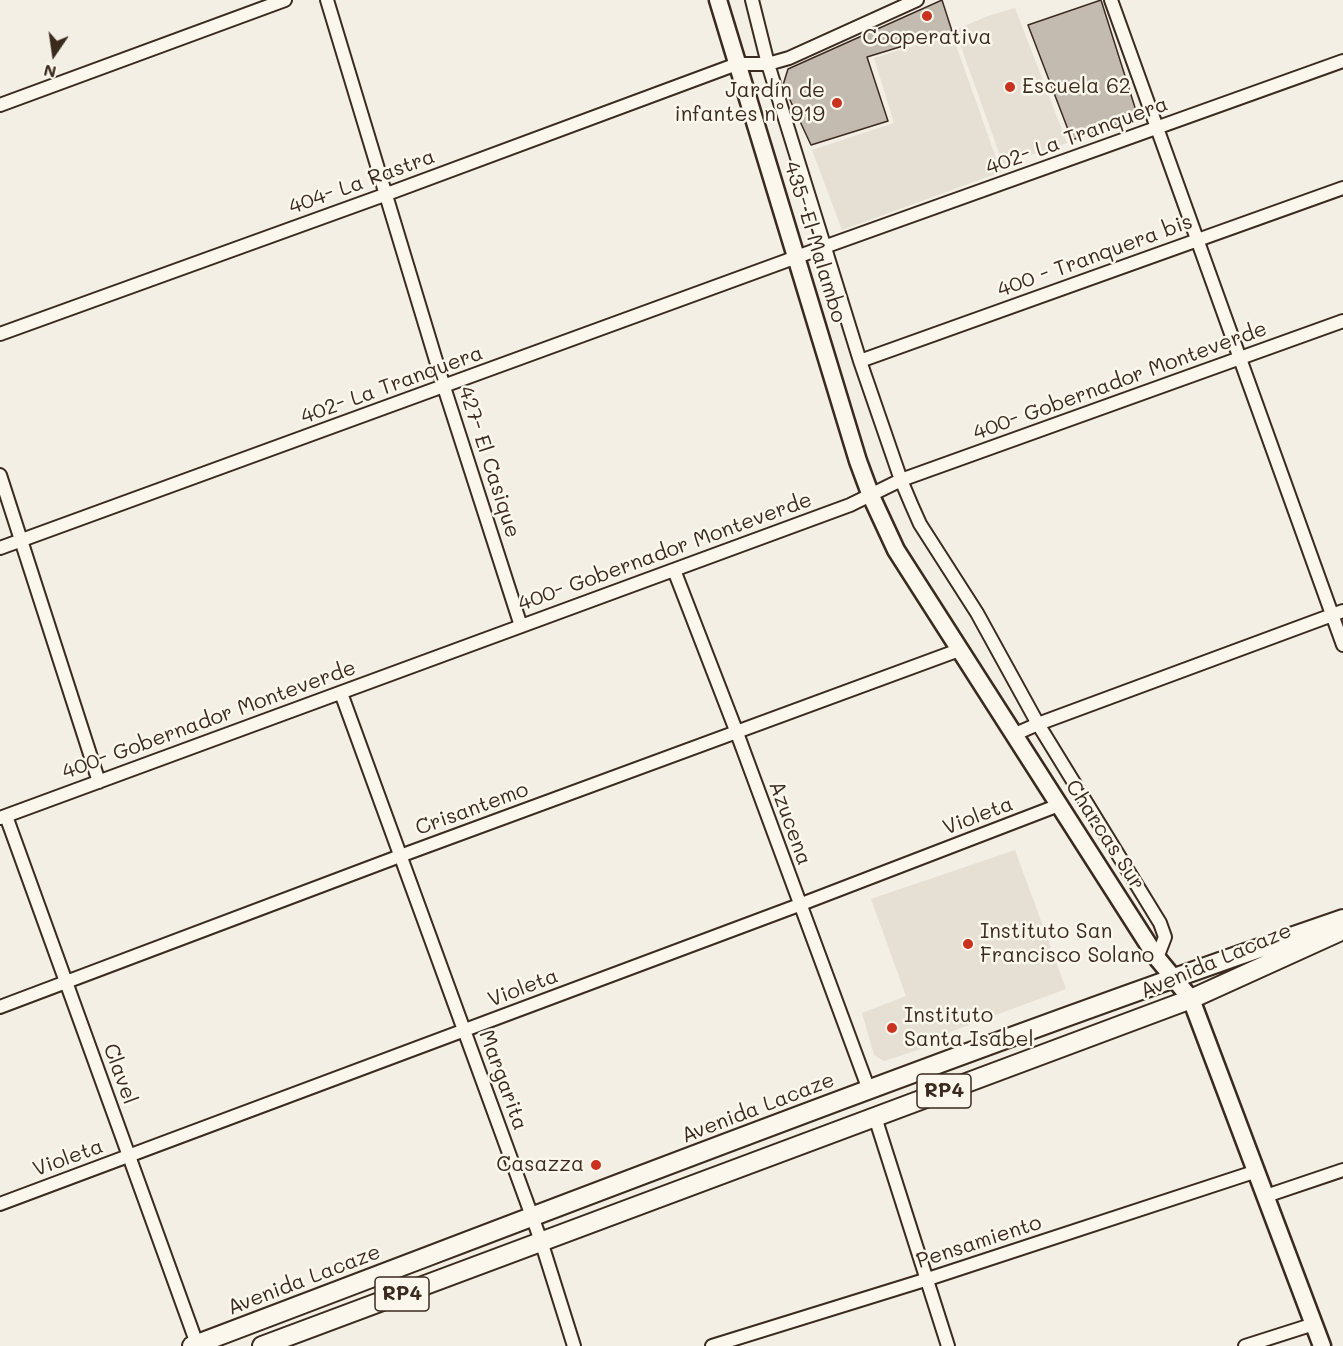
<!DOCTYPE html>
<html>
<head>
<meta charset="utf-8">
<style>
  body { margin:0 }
  #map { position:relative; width:1343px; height:1346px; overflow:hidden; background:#f3efe4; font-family:Mali,sans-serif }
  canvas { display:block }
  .north { position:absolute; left:24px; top:24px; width:60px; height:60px; -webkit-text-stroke:4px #fbf7ec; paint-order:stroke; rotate:193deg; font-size:16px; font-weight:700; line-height:24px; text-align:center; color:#3b2a1e }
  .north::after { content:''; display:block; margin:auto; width:21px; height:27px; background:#3b2a1e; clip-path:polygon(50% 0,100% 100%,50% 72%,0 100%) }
</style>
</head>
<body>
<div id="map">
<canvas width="1343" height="1346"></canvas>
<div class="north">N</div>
</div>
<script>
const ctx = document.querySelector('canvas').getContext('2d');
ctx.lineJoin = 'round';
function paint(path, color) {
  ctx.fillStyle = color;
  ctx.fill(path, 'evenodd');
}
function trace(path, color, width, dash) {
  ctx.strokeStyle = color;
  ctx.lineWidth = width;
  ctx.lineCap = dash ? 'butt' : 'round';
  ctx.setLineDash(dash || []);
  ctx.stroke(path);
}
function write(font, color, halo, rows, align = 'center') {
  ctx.font = font + ' Mali,sans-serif';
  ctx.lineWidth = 5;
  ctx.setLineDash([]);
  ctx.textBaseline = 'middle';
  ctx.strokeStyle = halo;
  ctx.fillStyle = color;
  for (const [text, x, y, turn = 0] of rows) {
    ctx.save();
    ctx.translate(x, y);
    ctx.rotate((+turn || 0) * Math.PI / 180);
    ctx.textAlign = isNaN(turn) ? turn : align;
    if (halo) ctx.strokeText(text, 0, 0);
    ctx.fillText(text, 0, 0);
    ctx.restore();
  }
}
const built = new Path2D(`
  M1015 8 1067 143 1003 164 955 30 988 16Z
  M952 34 1001 172 842 230 812 150 894 123 874 58Z
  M1015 850 1066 989 923 1042 924 1048 884 1061 874 1055 862 1013 906 996 871 899Z`);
const building = new Path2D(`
  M942 0 952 31 867 57 888 121 811 145 783 85 788 69Z
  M1101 0 1138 117 1072 140 1028 25Z`);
const street = new Path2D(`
  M327 0 444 387 521 626
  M752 0 768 64 860 361 901 480 912 506 920 524 977 613 1038 724 1160 923 1165 937 1157 958
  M1111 0 1343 645
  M0 105 285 0
  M0 334 387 194 737 64H768L789 58 917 0
  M860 361 1343 188
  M0 475 99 782
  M0 548 824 247 1343 61
  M674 570 737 733 869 1090
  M341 693 541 1241 574 1346
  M1013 735 1038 724 1343 611
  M6 816 197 1344
  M0 818 850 505 901 480 1343 321
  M0 1007 400 856 959 650
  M875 1117 948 1346
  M1266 1196 1343 1170
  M0 1204 799 905 1059 805
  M712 1346 928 1279 1257 1171
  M1245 1346 1314 1324`);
const secondary = new Path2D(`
  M718 0 858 461 871 496 896 550 1157 958 1191 999 1322 1346`);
const primary = new Path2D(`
  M192 1346C575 1201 956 1052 1343 919
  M262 1346 1191 999 1343 930`);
const markers = [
  [927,16,6,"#c8321e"],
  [1010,87,6,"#c8321e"],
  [837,103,6,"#c8321e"],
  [968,944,6,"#c8321e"],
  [892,1028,6,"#c8321e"],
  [596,1165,6,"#c8321e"]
];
const shields = [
  [944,1091,54],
  [402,1294,54]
];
const shieldNames = [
  ["RP4",944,1091],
  ["RP4",402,1294]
];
const poiNames = [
  ["Cooperativa",927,38,"center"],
  ["Escuela 62",1022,87],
  ["Jardín de",825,91,"right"],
  ["infantes n° 919",825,115,"right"],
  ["Instituto San",980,932],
  ["Francisco Solano",980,956],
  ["Instituto",904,1016],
  ["Santa Isabel",904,1040],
  ["Casazza",584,1165,"right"]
];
const streetNames = [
  ["402- La Tranquera",1077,136,-20],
  ["404- La Rastra",362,182,-20],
  ["435- El Malambo",815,242,73],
  ["400 - Tranquera bis",1095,256,-20],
  ["400- Gobernador Monteverde",1120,381,-20],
  ["402- La Tranquera",392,385,-20],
  ["427- El Casique",489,462,72],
  ["400- Gobernador Monteverde",665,552,-20],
  ["400- Gobernador Monteverde",209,720,-20],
  ["Crisantemo",472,809,-20],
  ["Violeta",978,816,-21],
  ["Azucena",790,823,70],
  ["Charcas Sur",1105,835,57],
  ["Avenida Lacaze",1216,961,-23],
  ["Violeta",523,988,-21],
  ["Clavel",120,1074,70],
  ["Margarita",503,1080,70],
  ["Avenida Lacaze",758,1108,-21],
  ["Violeta",68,1158,-20],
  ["Pensamiento",979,1242,-18],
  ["Avenida Lacaze",304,1280,-21]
];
paint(built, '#e5dfd4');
paint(building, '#c3bbb0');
trace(building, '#3b2a1e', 1.5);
trace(street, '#3b2a1e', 16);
trace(secondary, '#3b2a1e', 21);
trace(primary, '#3b2a1e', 22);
trace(street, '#fbf7ec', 12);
trace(secondary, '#fbf7ec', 16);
trace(primary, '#fbf7ec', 18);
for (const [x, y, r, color] of markers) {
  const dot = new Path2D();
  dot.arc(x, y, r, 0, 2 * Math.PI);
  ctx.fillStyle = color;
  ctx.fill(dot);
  trace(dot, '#fbf7ec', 2);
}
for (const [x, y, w] of shields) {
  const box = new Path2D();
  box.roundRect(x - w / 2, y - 17, w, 34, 4.5);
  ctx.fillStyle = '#fbf7ec';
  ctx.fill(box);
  trace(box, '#3b2a1e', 1.5);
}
write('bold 20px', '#3b2a1e', null, shieldNames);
write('21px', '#3b2a1e', '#fbf7ec', poiNames, 'left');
write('21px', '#3b2a1e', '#fbf7ec', streetNames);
</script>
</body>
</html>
